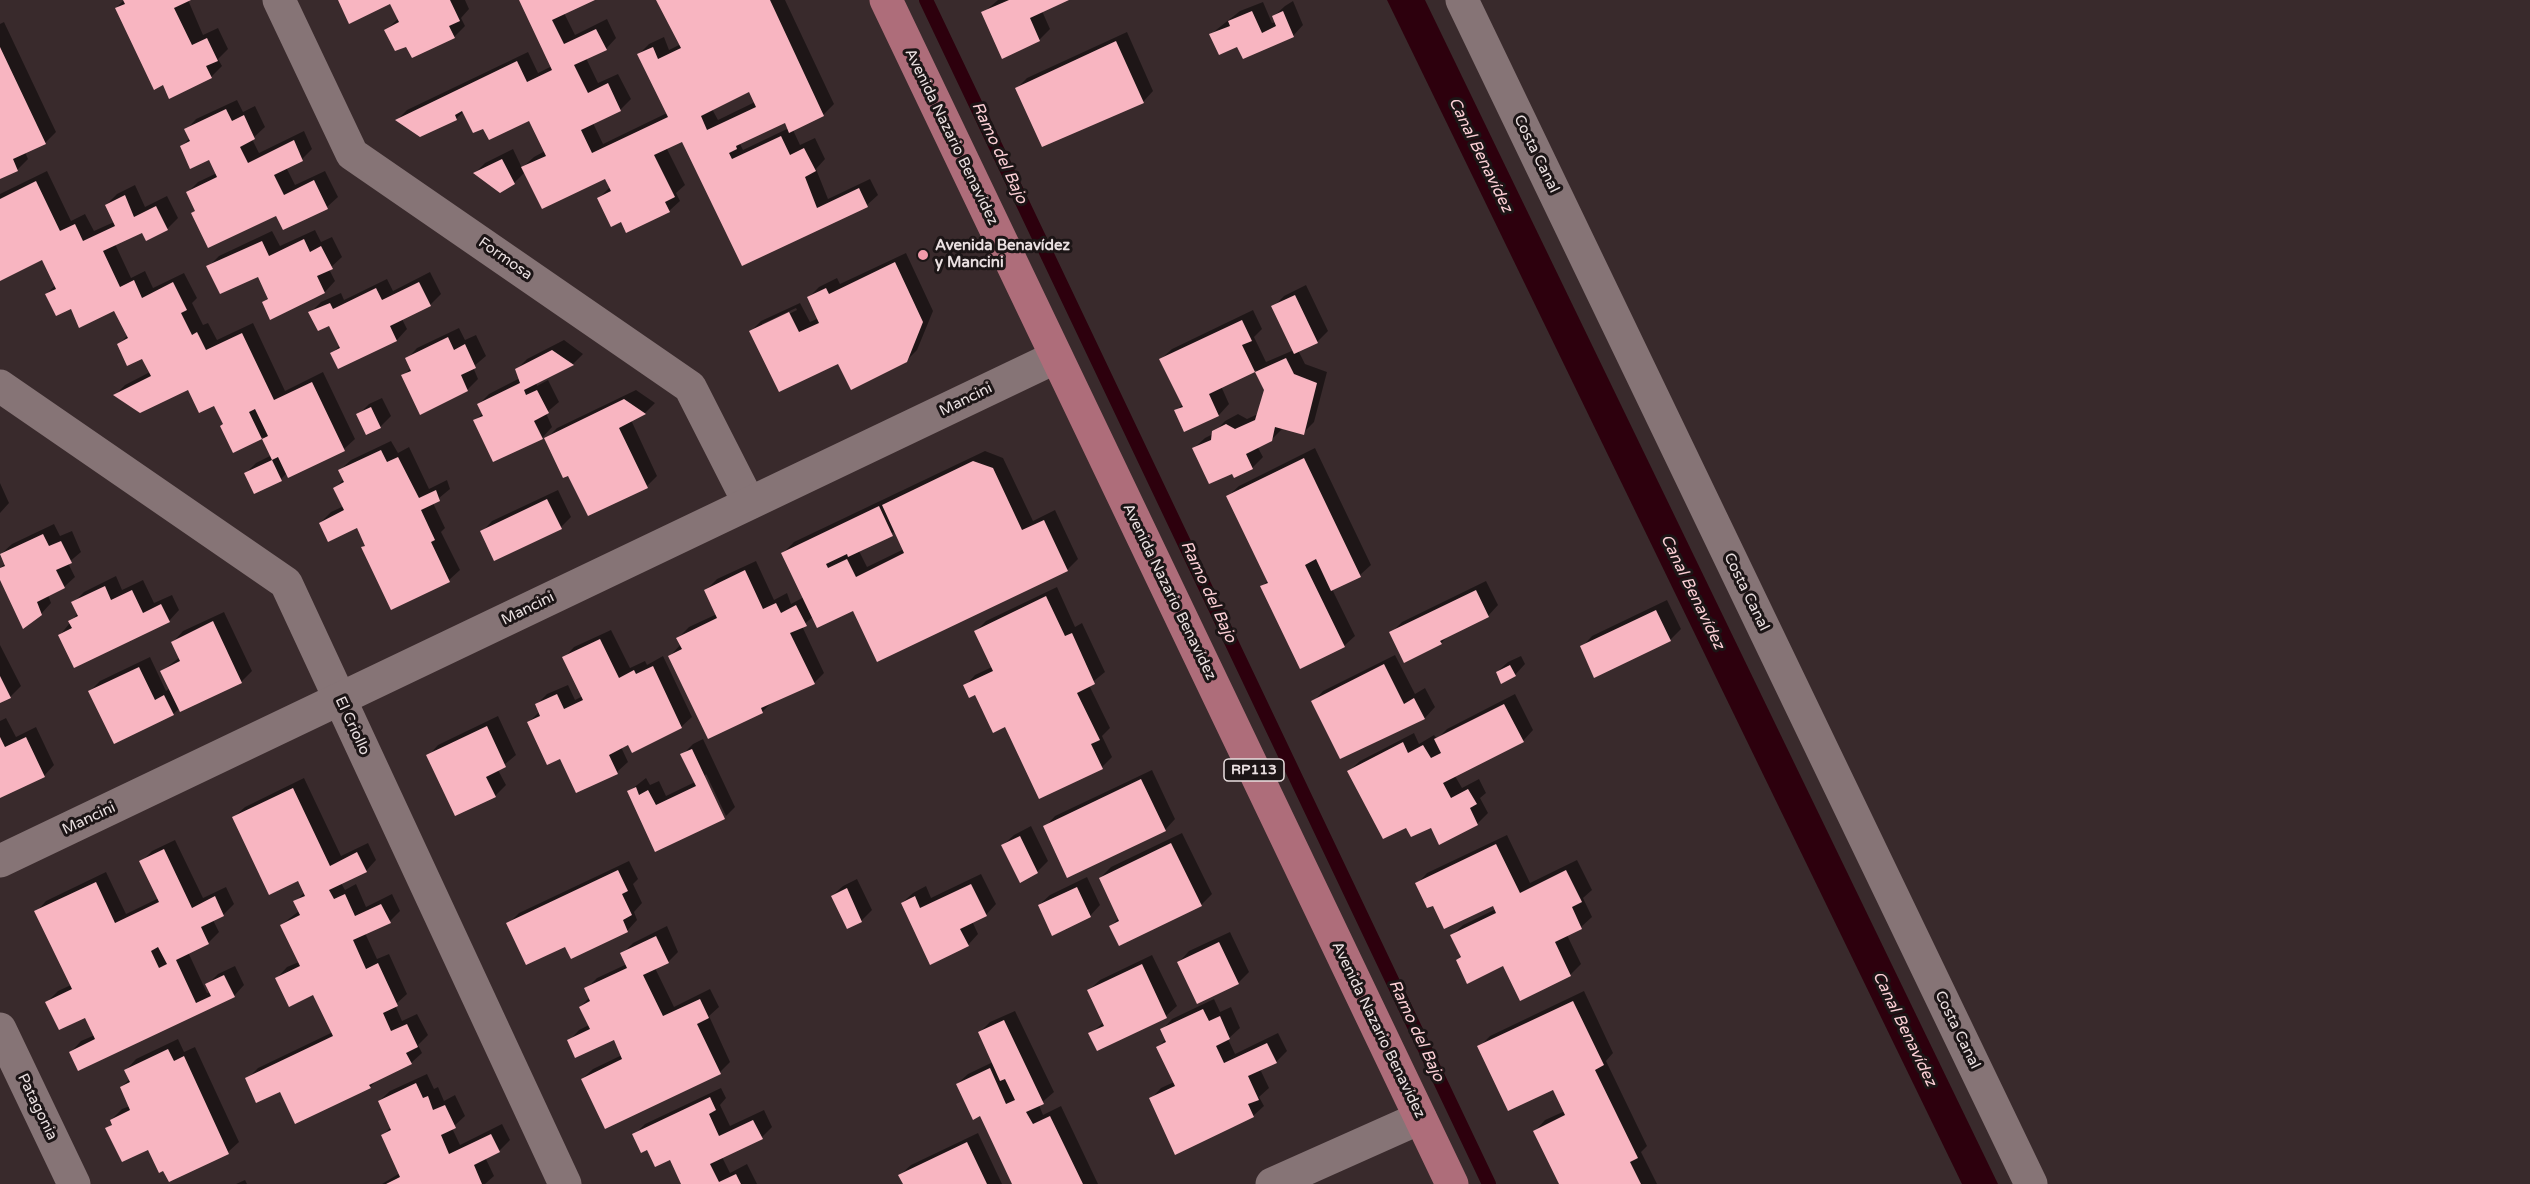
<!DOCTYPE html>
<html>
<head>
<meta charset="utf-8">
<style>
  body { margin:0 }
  canvas { display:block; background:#392a2c }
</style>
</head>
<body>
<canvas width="2530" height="1184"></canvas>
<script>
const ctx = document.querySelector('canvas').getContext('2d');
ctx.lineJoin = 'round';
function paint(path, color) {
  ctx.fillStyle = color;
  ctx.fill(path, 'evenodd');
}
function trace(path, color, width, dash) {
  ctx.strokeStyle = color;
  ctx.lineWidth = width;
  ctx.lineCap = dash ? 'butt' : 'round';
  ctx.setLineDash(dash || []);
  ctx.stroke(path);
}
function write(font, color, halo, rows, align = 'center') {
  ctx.font = font + ' "Varela Round",sans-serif';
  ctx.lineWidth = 6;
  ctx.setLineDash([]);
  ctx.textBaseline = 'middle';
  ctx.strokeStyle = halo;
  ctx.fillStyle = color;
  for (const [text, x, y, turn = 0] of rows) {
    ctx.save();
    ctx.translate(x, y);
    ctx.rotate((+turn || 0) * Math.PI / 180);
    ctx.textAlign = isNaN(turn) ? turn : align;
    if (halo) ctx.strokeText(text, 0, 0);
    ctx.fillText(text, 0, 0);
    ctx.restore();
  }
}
const water = new Path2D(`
  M1387 0H1425L1998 1184H1962Z`);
const shadow = new Path2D(`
  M124 0H188L203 35 218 28 228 49 218 59 222 66 211 77 164 83 116 8Z
  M339 0H465L469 9 461 18 465 26 454 37 407 45 386 30 399 18 391 2Z
  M521 0H591L564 13 575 35 607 19 616 38 606 49 586 58 598 83 618 74 631 99 620 110 593 123 603 144 667 113 639 54 649 44 664 37 669 50 681 44 658 0H785L834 104 824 114 793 130 800 145 815 138 825 159 816 169 828 199 870 179 878 195 867 205 743 264 683 140 666 147 685 185 676 193 680 201 669 211 622 220 599 198 610 187 605 177 525 172 514 183 475 173 485 163 513 149 522 168 534 157 545 151 529 119 483 127 464 111 456 119 397 120 407 110 528 52 538 73 552 66ZM750 90 755 102 718 120 712 109ZM785 121 789 128 743 150 740 144Z
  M998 0H1066L1042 11 1050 29 1039 40 983 13Z
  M1293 1 1303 25 1293 36 1238 45 1211 34 1240 11 1263 2 1272 23 1276 22 1274 16 1285 6Z
  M4 22 56 132 45 143 25 152 28 159 17 170 0 178V24Z
  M1127 32 1153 91 1143 102 1017 88 1027 78Z
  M237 100 243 112 255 106 265 127 252 139 259 153 304 131 312 149 302 159 286 167 295 185 325 171 338 197 327 207 277 214 196 210 187 193 198 182 217 173 210 158 182 146 190 138 186 130 196 119Z
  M47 171 71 221 85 214 94 231 114 222 106 205 117 194 135 185 145 207 167 196 178 218 167 229 143 231 115 244 131 278 145 271 153 288 184 273 197 298 192 303 203 325 208 323 217 340 253 323 285 391 323 372 355 439 344 449 287 473 281 479 246 473 256 463 272 455 263 437 234 451 215 404 189 388 115 395 125 385 150 372 143 356 119 344 128 335 115 309 72 307 46 294 56 285 43 258 0 279V194Z
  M315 230 321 242 332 237 342 257 329 269 335 281 325 292 271 318 263 303 269 297 258 275 208 267 219 256 272 231 280 246Z
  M906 253 933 311 917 350 906 361 838 362 751 331 761 321 800 303 810 322 819 318 809 297 819 287 837 278 840 284ZM796 308 797 310 762 327V324Z
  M430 272 441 294 430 305 402 319 407 329 397 340 338 367 332 354 340 345 329 324 310 313 321 302 341 293 344 300 387 279 393 291Z
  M1306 285 1328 331 1317 342 1298 350 1305 364 1327 372 1314 422 1303 433 1283 428 1271 440 1257 446 1263 457 1252 468 1233 472 1194 448 1205 438 1213 434 1225 421 1238 414 1247 419 1258 414 1266 390 1256 370 1221 386 1229 404 1219 415 1185 430 1176 411 1183 404 1161 359 1172 349 1253 310 1262 329 1254 337 1266 362 1294 350 1273 307 1284 296Z
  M459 328 465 340 476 335 486 356 473 367 478 379 467 390 403 376 411 368 407 359 417 348Z
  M564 340 583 354 573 364 536 382 537 386 548 380 559 402 546 413 552 427 542 438 475 421 483 413 479 404 489 394 520 378 516 370 527 359Z
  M636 390 655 403 645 413 631 420 657 476 647 486 569 474 546 439 557 428Z
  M382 398 391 416 380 427 358 415 369 404Z
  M391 441 398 453 409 447 429 489 447 480 450 489 433 503 445 528 441 532 460 570 449 580 363 548 366 545 358 526 320 523 331 512 344 506 335 488 344 479 340 470 351 460Z
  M1315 448 1371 565 1360 575 1332 589 1355 636 1344 646 1262 587 1268 580 1228 496 1239 486Z
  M985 451 1003 458 1033 521 1055 510 1078 559 1067 570 813 617 802 626 824 673 814 683 772 702 762 712 670 656 681 644 678 638 689 627 717 614 706 590 717 579 756 561 774 600 787 593 791 604 804 597 783 553 794 542ZM896 531 904 549 867 567 859 551Z
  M0 483 9 503 0 513Z
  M558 490 571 517 561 527 482 532 492 521Z
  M54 524 60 536 72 531 81 552 68 563 75 577 64 587 48 595 51 603 41 614 0 576V568L6 563 1 554 12 544Z
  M116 576 122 590 143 580 154 603 172 595 179 610 169 621 60 635 78 613 73 603 84 592Z
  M1486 581 1498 605 1488 616 1450 634 1441 643 1391 633 1402 622Z
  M1057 587 1075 627 1082 623 1105 672 1089 685 1110 728 1102 736 1112 757 1102 767 1005 725 976 693 965 686 975 675 992 667 976 631 986 621Z
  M1667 600 1681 629 1670 640 1582 647 1592 636Z
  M224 612 252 671 241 682 180 708 173 714 90 691 100 681 150 657 166 691 170 688 162 671 180 657 173 642 183 631Z
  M611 630 630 668 645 661 647 665 663 656 692 717 681 727 621 747 628 762 617 772 561 757 529 722 540 711 536 705 547 694 568 685 575 700 583 696 564 658 574 647Z
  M0 645 21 686 10 697 0 701Z
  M1395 655 1415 694 1425 688 1435 707 1425 718 1341 757 1313 702 1323 691Z
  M1521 656 1525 664 1515 675 1497 672 1508 662Z
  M1515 694 1533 730 1523 741 1455 776 1462 788 1479 779 1486 793 1480 798 1488 813 1477 824 1407 826 1349 771 1360 761 1414 733 1419 744 1434 735 1437 739 1447 729Z
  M498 716 516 755 498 770 506 785 495 796 428 756 438 745Z
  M6 718 16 737 36 727 54 765 44 776 0 797V721Z
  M703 739 735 807 726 816 706 774 656 850 628 792 646 778 650 785 659 781 666 796 695 782 682 755 693 744Z
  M1152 770 1175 819 1165 830 1045 827 1055 816Z
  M304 778 341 856 368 843 376 860 366 871 341 883 345 890 356 884 366 907 392 894 400 911 390 921 365 933 377 959 389 954 407 994 395 1005 402 1021 417 1014 428 1035 418 1045 422 1053 411 1063 378 1079 370 1087 281 1090 247 1079 258 1068 333 1032 314 993 277 978 287 967 299 962 281 925 299 911 295 902 305 892 298 879 234 817 245 807Z
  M1031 826 1048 861 1037 872 1003 845 1014 835Z
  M1182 833 1212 894 1201 905 1111 926 1119 918 1100 878 1111 867Z
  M1507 835 1530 883 1577 860 1592 890 1583 898 1592 917 1581 927 1567 935 1581 964 1570 975 1521 999 1504 964 1457 960 1462 955 1452 935 1463 925 1496 909 1493 904H1433L1417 884 1427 873Z
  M175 840 203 898 226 887 234 904 223 915 213 920 219 932 209 942 188 952 207 993 211 992 207 985 218 974 235 966 244 985 234 996 71 1052 81 1041 95 1035 86 1016 47 1002 58 991 71 985 36 912 46 901 106 872 126 914 159 898 141 862 152 851Z
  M629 861 638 879 633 884 642 903 634 912 637 920 627 931 565 945 508 924 519 913Z
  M981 874 996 904 986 915 972 921 978 934 968 945 902 903 913 893 926 886 931 898Z
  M1087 877 1100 905 1090 916 1039 905 1050 895Z
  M857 879 872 910 861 921 832 896 843 886Z
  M667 926 678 952 668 962 655 968 674 1007 710 989 719 1007 709 1016 730 1062 720 1072 582 1079 593 1069 622 1055 614 1038 569 1041 579 1030 589 1025 580 1007 590 997 586 989 597 978 627 964 622 954 633 943Z
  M1230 932 1249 972 1238 983 1198 1002 1179 962 1189 951Z
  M1152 955 1177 1006 1166 1016 1090 1034 1104 1022 1089 990 1100 980Z
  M1584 991 1613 1053 1606 1061 1647 1146 1641 1152 1657 1184H1561L1535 1131 1545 1120 1565 1111 1554 1088 1479 1047 1490 1036Z
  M1214 999 1220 1012 1231 1007 1240 1028 1228 1039 1235 1054 1278 1033 1287 1051 1276 1062 1260 1069 1269 1088 1259 1097 1264 1106 1253 1116 1151 1099 1161 1088 1174 1082 1158 1047 1166 1039 1162 1030 1172 1019Z
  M1015 1011 1054 1092 1039 1105 1043 1115 1061 1106 1098 1184H1014L981 1114 957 1084 968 1074 993 1062 979 1033 990 1022Z
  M178 1039 184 1052 195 1047 239 1142 228 1152 148 1148 107 1129 113 1123 111 1120 122 1109 130 1106 121 1087 130 1079 126 1070 136 1059Z
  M427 1074 434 1089 438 1087 444 1101 455 1095 465 1116 452 1128 460 1145 502 1124 510 1140 499 1151 485 1157 494 1176 485 1184H382L400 1173 382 1136 391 1127 379 1101 390 1091Z
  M721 1088 726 1098 720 1105 730 1126 764 1110 772 1127 762 1137 722 1157 730 1173 747 1164 757 1184H683L670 1158 648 1148 634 1135 645 1124Z
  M978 1133 1002 1184H904L900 1175 911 1165Z
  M245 1180 247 1184H236Z`);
const stream = new Path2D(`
  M926 0 1489 1184`);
const building = new Path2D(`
  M123 0H191L174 8 192 45 207 38 218 61 206 66 212 78 169 99 163 85 154 90 115 8 125 4Z
  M338 0H450L460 21 449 26 455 38 412 58 406 47 395 51 384 30 399 22 390 4 349 24Z
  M519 0H595L552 20 564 44 596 29 607 50 574 65 588 93 608 83 621 111 581 130 592 153 668 117 637 54 653 47 658 59 681 48 656 0H770L824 116 789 133 785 123 736 146 737 149 729 153 732 159 781 136 790 155 804 148 816 171 805 177 817 208 859 188 868 207 742 266 682 142 654 155 675 197 665 202 670 212 626 233 621 222 611 227 597 198 611 191 605 179 542 209 521 167 546 156 529 121 489 140 483 129 473 133 462 111 455 115 457 120 420 137 395 120 517 61 527 82 552 70ZM749 92 756 107 707 130 701 116Z
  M1009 0H1069L1030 18 1040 41 1002 59 981 12Z
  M1252 11 1262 33 1276 26 1272 16 1283 11 1294 37 1243 59 1237 47 1219 55 1209 34 1230 26 1228 21Z
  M1116 41 1144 103 1042 147 1015 88Z
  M0 47 46 144 13 159 18 171 0 179Z
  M226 109 232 121 244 115 255 139 240 147 248 163 294 140 303 161 274 175 284 195 314 180 328 209 283 230 276 216 208 248 191 213 195 211 186 192 217 177 209 160 190 169 180 146 190 141 184 129Z
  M502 159 515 184 500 193 473 173Z
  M36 181 60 231 75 224 83 241 115 226 105 205 125 195 134 217 156 206 168 230 146 241 142 233 103 251 120 287 134 280 142 298 173 282 187 310 181 313 192 335 197 332 206 350 242 333 274 400 312 382 345 451 288 478 278 457 272 460 282 481 254 494 244 473 272 460 262 439 268 436 255 409 249 412 262 439 233 453 220 426 223 424 214 406 199 413 188 390 140 413 113 395 151 376 142 359 127 366 117 344 128 338 114 311 79 328 71 309 56 316 45 294 56 289 42 260 0 281V199Z
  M304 239 310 252 321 246 333 269 317 276 325 293 270 320 262 302 268 299 258 277 220 294 206 266 262 241 269 256Z
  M895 262 923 322 907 362 851 390 838 364 779 392 749 331 789 312 799 332 819 323 807 297 826 288 829 294Z
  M419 282 431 306 390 326 397 341 338 369 330 353 340 348 329 326 318 331 308 312 330 303 333 309 376 288 382 300Z
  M1295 295 1318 343 1294 354 1271 306Z
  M1242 320 1252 341 1242 345 1255 372 1209 394 1219 416 1184 432 1174 410 1183 407 1159 359Z
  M448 337 454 350 465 344 476 368 461 375 468 391 420 415 401 375 411 371 405 358Z
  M552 350 574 365 524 390 526 395 537 390 549 413 534 421 543 439 493 462 473 420 483 416 477 404 520 383 515 369Z
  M1286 358 1294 374 1317 383 1304 435 1275 427 1272 441 1246 454 1253 469 1234 478 1232 474 1209 484 1192 448 1211 440 1212 431 1226 424 1235 429 1255 420 1264 390 1255 372Z
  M624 399 646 414 619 428 648 488 588 516 568 476 563 478 544 438Z
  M371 407 381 428 366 435 356 414Z
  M381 450 387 462 398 457 419 498 436 490 440 501 421 510 435 540 431 542 450 582 391 610 361 547 365 546 357 528 328 542 319 523 344 510 333 488 344 482 338 470Z
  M1304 458 1361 577 1331 591 1316 559 1305 565 1345 647 1300 669 1260 586 1268 583 1226 496Z
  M973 461 993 468 1022 530 1044 520 1068 571 877 662 853 611 817 628 781 553 879 506 893 536 848 557 847 554 826 564 828 568 847 559 856 577 904 553 882 505Z
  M547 499 562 529 494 561 480 531Z
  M43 534 49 546 61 541 72 563 56 570 65 588 37 602 42 615 23 629 0 580V568L5 566 0 554Z
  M745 570 763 609 776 603 781 613 796 605 807 626 790 633 815 684 761 708 763 713 708 739 668 656 682 649 676 638 717 618 704 590Z
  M105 586 111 600 132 590 143 613 161 604 170 622 74 668 58 635 72 628 68 621 78 616 71 602Z
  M1476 590 1489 617 1440 641 1442 644 1404 663 1389 632Z
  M1046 596 1065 636 1072 633 1095 684 1077 693 1100 740 1091 744 1103 769 1039 799 1005 727 993 733 975 695 969 698 963 685 993 671 974 631Z
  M1656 610 1671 641 1594 678 1580 646Z
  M213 621 242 683 180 712 160 671 180 661 171 642Z
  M600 639 619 678 634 670 636 674 653 666 682 728 632 753 628 745 609 755 618 774 576 793 560 759 547 765 527 722 540 716 535 704 557 694 564 709 583 700 562 657Z
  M1384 664 1404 704 1414 698 1425 719 1340 759 1311 701Z
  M1510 665 1516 676 1501 684 1496 672Z
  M139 667 155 700 164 695 174 715 114 744 88 691Z
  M0 676 11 698 0 703Z
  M1504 704 1524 742 1443 783 1451 798 1468 789 1477 804 1470 808 1478 825 1439 845 1431 828 1411 837 1406 828 1383 839 1347 771 1403 742 1408 753 1423 745 1431 758 1441 753 1434 739Z
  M487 726 506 767 486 777 496 797 455 816 426 755Z
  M0 737 5 747 26 737 45 777 0 798Z
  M692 749 725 819 655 852 627 791 636 787 639 795 648 790 656 805 696 786 680 754Z
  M1141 779 1166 831 1067 878 1043 826Z
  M293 788 330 866 357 852 367 872 329 890 334 899 345 894 355 916 381 904 391 923 353 940 366 969 378 963 398 1006 383 1013 391 1031 407 1024 418 1047 406 1053 412 1064 369 1085 371 1088 295 1124 280 1092 256 1103 245 1078 333 1036 313 995 289 1007 275 978 300 966 280 925 300 915 293 901 305 896 298 881 269 895 232 817Z
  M1020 836 1038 873 1020 883 1001 845Z
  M1171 843 1202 906 1119 946 1109 926 1119 921 1099 878Z
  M1496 844 1520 893 1566 870 1582 902 1572 907 1582 929 1555 942 1571 976 1520 1001 1503 966 1467 984 1456 960 1461 957 1450 935 1496 913 1493 906 1444 929 1433 906 1427 908 1415 883Z
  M164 849 192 908 215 896 224 916 201 927 209 944 176 960 196 1003 211 996 205 984 224 975 235 997 78 1071 69 1052 95 1039 85 1018 59 1030 45 1002 72 989 34 911 96 882 115 923 159 902 139 861ZM158 947 167 964 159 968 151 951Z
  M618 870 628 891 622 894 632 915 623 920 628 932 571 959 565 947 526 965 506 923Z
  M971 884 987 916 960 929 969 946 930 965 901 903 915 896 920 908Z
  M1077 887 1091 917 1052 936 1038 905Z
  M847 888 862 922 847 929 831 896Z
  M656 936 669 963 643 975 663 1016 700 999 709 1018 697 1024 721 1074 605 1129 581 1079 622 1059 614 1040 575 1058 567 1040 590 1029 579 1007 590 1001 584 988 627 968 620 953Z
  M1219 942 1239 984 1197 1004 1177 962Z
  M1142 964 1167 1018 1097 1051 1088 1033 1104 1026 1087 990Z
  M1573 1001 1604 1065 1595 1070 1638 1158 1630 1162 1641 1184H1559L1533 1131 1565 1115 1553 1090 1508 1111 1477 1046Z
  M1203 1009 1209 1021 1220 1016 1230 1039 1216 1046 1224 1063 1267 1043 1277 1063 1248 1076 1259 1100 1248 1104 1254 1117 1175 1155 1149 1098 1175 1086 1156 1047 1166 1042 1160 1029Z
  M1004 1020 1044 1104 1026 1112 1033 1124 1050 1116 1083 1184H1012L980 1116 973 1120 956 1084 990 1068 1006 1104 1015 1100 1005 1079 1000 1081 978 1032Z
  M168 1049 174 1061 184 1056 229 1154 169 1182 163 1171 159 1173 148 1150 122 1162 105 1128 112 1125 110 1120 130 1110 120 1087 130 1082 124 1070Z
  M416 1083 423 1098 428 1096 433 1110 445 1105 456 1128 441 1135 449 1154 491 1134 500 1152 474 1165 482 1184H386L400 1177 381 1135 391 1130 378 1101Z
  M710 1097 716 1110 709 1114 719 1136 753 1120 763 1139 710 1164 719 1182 736 1174 741 1184H681L670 1160 655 1167 647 1150 641 1153 632 1134Z
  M967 1142 987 1184H903L898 1175Z`);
const minor = new Path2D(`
  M279 0 352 154 690 387 749 503
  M1462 0 2031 1184
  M0 386 286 583 565 1184
  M0 1029 74 1184
  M1272 1184 1420 1118`);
const tertiary = new Path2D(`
  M0 861 1056 357`);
const primary = new Path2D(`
  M886 0 1452 1184`);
const markers = [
  [923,255,6,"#f39aaa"]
];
const shields = [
  [1254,770,60]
];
const shieldNames = [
  ["RP113",1254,770]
];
const streetNames = [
  ["Avenida Nazario Benavídez",951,137,64],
  ["Costa Canal",1536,154,64],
  ["Formosa",505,259,35],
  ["Mancini",966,400,-26],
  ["Avenida Nazario Benavídez",1169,592,64],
  ["Costa Canal",1746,592,64],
  ["Mancini",528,609,-26],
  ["El Criollo",352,726,65],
  ["Mancini",89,819,-25],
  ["Avenida Nazario Benavídez",1378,1030,64],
  ["Costa Canal",1957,1030,64],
  ["Patagonia",37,1107,64]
];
const poiNames = [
  ["Avenida Benavídez",935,246],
  ["y Mancini",935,263]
];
const waterNames = [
  ["Ramo del Bajo",999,153,65],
  ["Canal Benavídez",1480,155,64],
  ["Ramo del Bajo",1208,592,65],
  ["Canal Benavídez",1692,592,64],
  ["Canal Benavídez",1904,1029,64],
  ["Ramo del Bajo",1416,1031,65]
];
paint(water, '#2d000d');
paint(shadow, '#0007');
trace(stream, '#2d000d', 14);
paint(building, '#f8b5c1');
trace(minor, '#867476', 33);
trace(tertiary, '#867476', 33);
trace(primary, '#ae6d7a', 33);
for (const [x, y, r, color] of markers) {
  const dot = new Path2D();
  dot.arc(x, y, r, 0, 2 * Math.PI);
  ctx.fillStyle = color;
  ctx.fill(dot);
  trace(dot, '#1c1516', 2);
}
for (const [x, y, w] of shields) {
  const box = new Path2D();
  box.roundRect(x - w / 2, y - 11, w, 22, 4.5);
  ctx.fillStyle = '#1c1516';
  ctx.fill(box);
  trace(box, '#eae0e1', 1.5);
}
write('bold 14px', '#eae0e1', null, shieldNames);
write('15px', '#eae0e1', '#1c1516', streetNames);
write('bold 15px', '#eae0e1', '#1c1516', poiNames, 'left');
write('italic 16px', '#fcd0d6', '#1c1516', waterNames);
</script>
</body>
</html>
